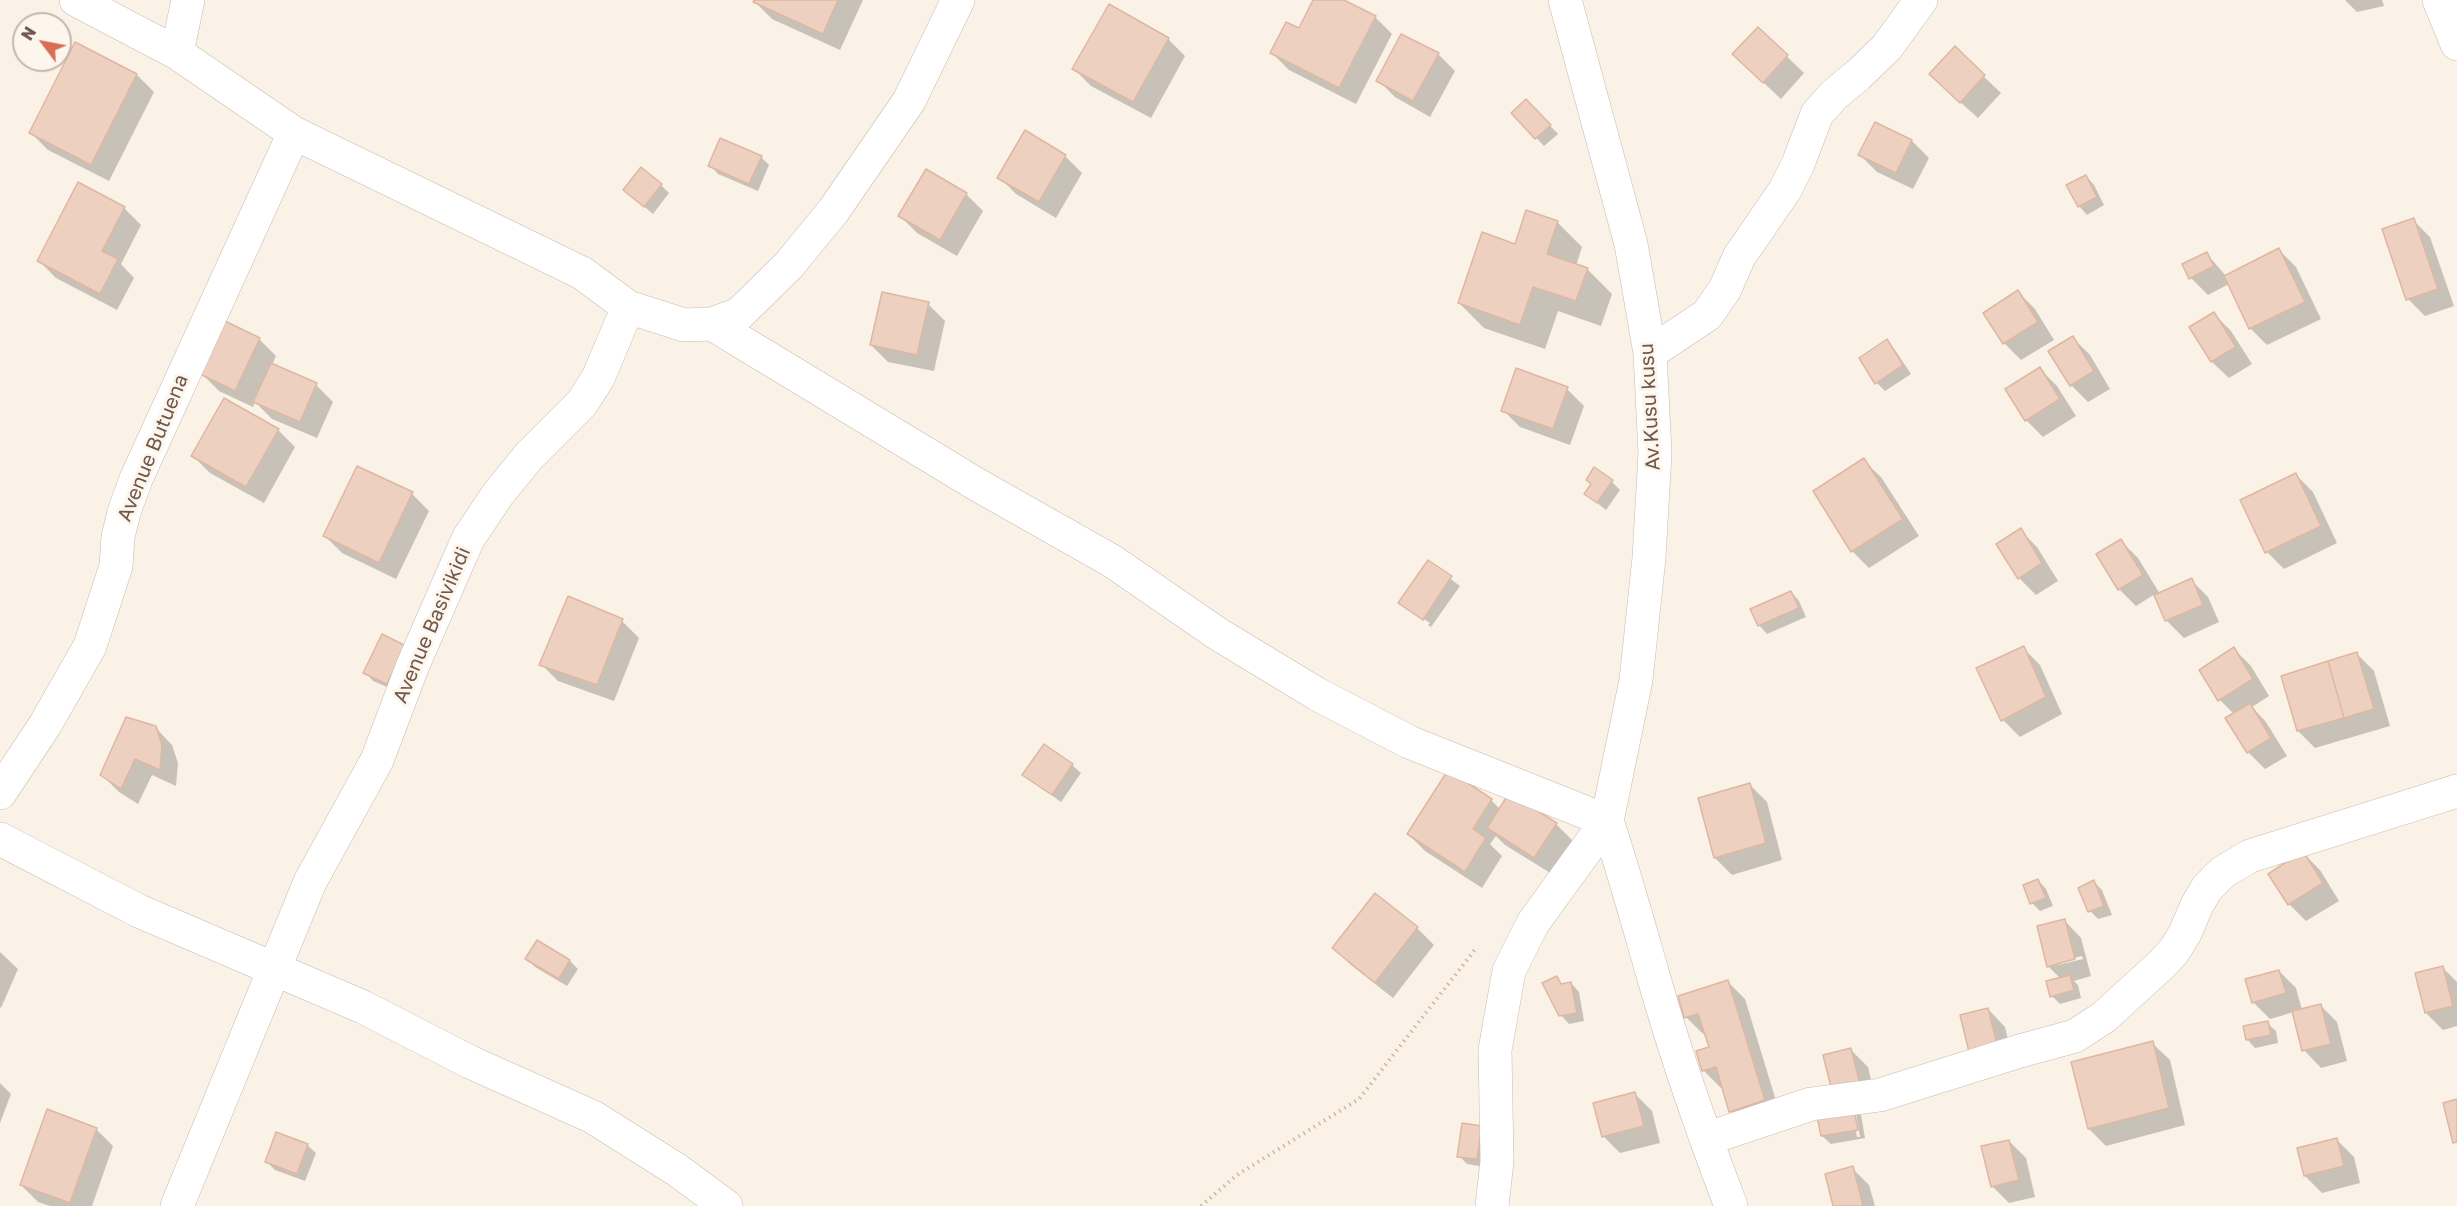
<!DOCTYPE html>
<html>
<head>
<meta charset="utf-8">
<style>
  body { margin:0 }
  #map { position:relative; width:2457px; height:1206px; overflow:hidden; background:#faf2e6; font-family:"Golos Text",sans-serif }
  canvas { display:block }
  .north { position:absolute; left:12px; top:12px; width:60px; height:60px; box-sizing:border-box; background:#fdf6ec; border:2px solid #c5b7ac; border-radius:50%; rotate:302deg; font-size:16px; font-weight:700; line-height:24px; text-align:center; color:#71584d }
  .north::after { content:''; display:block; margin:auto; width:21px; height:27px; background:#da6e55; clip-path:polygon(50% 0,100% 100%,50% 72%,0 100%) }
</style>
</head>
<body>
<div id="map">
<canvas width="2457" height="1206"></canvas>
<div class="north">N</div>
</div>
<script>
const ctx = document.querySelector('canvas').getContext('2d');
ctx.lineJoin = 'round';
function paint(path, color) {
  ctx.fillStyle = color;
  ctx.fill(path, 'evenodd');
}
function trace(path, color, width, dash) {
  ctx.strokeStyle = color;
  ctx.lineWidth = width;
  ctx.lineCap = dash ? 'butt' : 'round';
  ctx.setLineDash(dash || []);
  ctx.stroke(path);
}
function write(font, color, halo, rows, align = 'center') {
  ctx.font = font + ' "Golos Text",sans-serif';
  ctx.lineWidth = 6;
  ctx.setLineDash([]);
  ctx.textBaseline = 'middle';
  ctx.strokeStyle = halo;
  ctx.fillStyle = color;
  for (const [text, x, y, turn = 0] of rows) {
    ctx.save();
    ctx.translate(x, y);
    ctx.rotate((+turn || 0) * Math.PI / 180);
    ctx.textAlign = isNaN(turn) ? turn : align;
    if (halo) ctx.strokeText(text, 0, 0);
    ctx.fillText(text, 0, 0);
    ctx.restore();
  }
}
const shadow = new Path2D(`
  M755 0H863L840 50 772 19 755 2Z
  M1315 0H1340L1375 17 1392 34 1356 104 1289 70 1272 53 1299 30Z
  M2345 0H2382L2384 6 2357 12Z
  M1758 29 1804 73 1781 99 1751 71Z
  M1168 39 1185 56 1151 118 1091 86 1074 69Z
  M76 44 137 75 154 92 109 181 48 150 31 133Z
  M1955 49 2001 93 1978 118 1948 91Z
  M1438 54 1455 71 1430 117 1395 97 1378 80Z
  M1526 101 1558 134 1544 146 1513 113Z
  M1912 141 1929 158 1913 189 1877 172 1860 155Z
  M1065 156 1082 173 1056 218 1016 194 999 177Z
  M761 157 769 165 758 191 718 174 710 165Z
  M2086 176 2094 185 2104 205 2087 215 2079 206Z
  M661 185 669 193 653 214 625 190Z
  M966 194 983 211 957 256 917 233 900 216Z
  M124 208 141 225 121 264 134 278 117 310 56 278 39 261Z
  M2413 220 2430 237 2454 306 2425 316 2408 299Z
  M1557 222 1582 247 1576 266 1587 269 1612 294 1601 326 1558 311 1545 349 1484 328 1459 303 1516 245Z
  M2279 250 2296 267 2321 319 2267 345 2250 328 2229 284 2208 295 2191 278 2207 254 2226 276Z
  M2018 292 2035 309 2054 340 2021 360 2004 343Z
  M928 304 945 321 934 371 888 362 871 345Z
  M2214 314 2231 331 2252 364 2229 378 2212 362 2191 327Z
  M2073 338 2090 355 2110 389 2088 402 2071 385 2050 352Z
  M259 339 276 356 272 365 316 385 333 402 317 438 272 419 255 402 253 407 219 391 202 374Z
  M1887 341 1895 350 1911 374 1885 391 1877 383Z
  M2040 369 2057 386 2076 416 2043 437 2026 420Z
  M1567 389 1584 406 1570 445 1520 427 1503 410Z
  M278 430 295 447 264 503 210 473 193 456Z
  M1863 460 1881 477 1919 536 1869 568 1852 551Z
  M2296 475 2313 492 2337 543 2284 569 2267 552 2242 501Z
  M1612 482 1620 490 1606 510 1586 494 1593 485Z
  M412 494 429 511 396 579 342 553 325 536Z
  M2020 530 2037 547 2058 581 2036 595 2019 578Z
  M2121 541 2138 558 2160 594 2191 580 2208 597 2219 622 2184 638 2167 621 2155 594 2136 606 2119 589Z
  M1428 562 1460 586 1431 627 1428 625 1430 623 1407 608V610L1400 603Z
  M1791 592 1799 601 1806 617 1767 634 1759 625Z
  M622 621 639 638 614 701 558 681 541 664Z
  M383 636 396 691 373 681 365 672Z
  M2023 648 2040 665 2062 714 2020 737 2003 720Z
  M2234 649 2251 666 2269 696 2252 707 2266 722 2287 756 2265 769 2248 752 2234 714 2220 700Z
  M2357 654 2374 671 2390 726 2315 748 2298 731Z
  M155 727 172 745 178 763 176 786 152 775 138 804 119 792 102 775Z
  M1072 765 1081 773 1061 802 1024 775Z
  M1750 785 1767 802 1782 860 1732 875 1715 858Z
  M1491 800 1500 809 1556 824 1573 841 1552 874 1505 845 1496 836 1490 844 1502 856 1482 888 1425 851 1408 834Z
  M2303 853 2320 870 2339 901 2306 921 2289 904Z
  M2038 880 2046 889 2053 906 2040 911 2032 903Z
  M2094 882 2102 890 2112 915 2098 919 2090 911Z
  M1375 895 1417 928 1434 945 1393 998 1351 965 1334 948Z
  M2064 920 2081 938 2091 976 2074 981 2078 985 2081 998 2060 1004 2052 996 2061 979 2048 966ZM2082 956 2083 959 2058 965V962Z
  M537 942 570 961 578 969 567 986 535 967 527 959Z
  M0 952 18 969 1 1008 0 1007Z
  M2443 968 2457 982V1026L2443 1030 2426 1013Z
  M2279 971 2296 988 2302 1010 2320 1005 2337 1022 2347 1061 2321 1068 2304 1050 2294 1012 2270 1019 2253 1002Z
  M1556 978 1563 985 1571 983 1579 992 1584 1021 1569 1024 1561 1015Z
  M1728 982 1745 999 1781 1117 1748 1128 1731 1111 1723 1087 1721 1088 1704 1071 1698 1052 1711 1048 1706 1033 1703 1034 1686 1017Z
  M1988 1009 2005 1027 2014 1065 1989 1072Z
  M2267 1023 2276 1031 2278 1043 2255 1048 2247 1039Z
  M2152 1043 2170 1060 2185 1125 2106 1146 2089 1129Z
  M1851 1050 1868 1067 1877 1105 1856 1110 1861 1115 1865 1138 1831 1144 1822 1136ZM1853 1114H1856L1860 1137H1857Z
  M0 1083 11 1094 0 1123Z
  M1635 1094 1652 1111 1660 1143 1620 1153 1603 1136Z
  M1482 1128 1485 1167 1467 1164 1459 1156Z
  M96 1129 113 1146 92 1206H50L38 1202 21 1185Z
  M2337 1140 2354 1157 2360 1183 2322 1193 2305 1176Z
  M2009 1141 2026 1158 2035 1197 2009 1203 1992 1186Z
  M307 1145 316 1153 305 1181 275 1170 267 1162Z
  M1852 1168 1869 1185 1875 1206H1835Z`);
const building = new Path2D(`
  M754 0H838L823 34 753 2Z
  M1313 0H1344L1376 16 1339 88 1270 53 1286 22 1299 28Z
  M1109 4 1169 38 1133 102 1072 69Z
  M1758 27 1788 55 1763 83 1732 54Z
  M1401 34 1439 53 1413 101 1376 81Z
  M75 42 137 74 91 165 29 133Z
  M1955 46 1985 75 1960 103 1929 74Z
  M1526 99 1551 125 1535 139 1511 113Z
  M1875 122 1912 140 1896 173 1858 155Z
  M1025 130 1066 155 1039 202 997 178Z
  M720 138 762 156 749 184 708 166Z
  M641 167 662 184 644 207 623 190Z
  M926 169 967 193 940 240 898 216Z
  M2086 175 2097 197 2078 207 2066 185Z
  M78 182 125 207 102 251 118 259 100 294 37 261Z
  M1526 210 1558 221 1547 254 1588 268 1576 301 1533 287 1520 325 1458 303 1482 232 1515 244Z
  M2414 218 2438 289 2406 300 2382 229Z
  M2279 248 2305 302 2249 329 2224 276Z
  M2207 252 2214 266 2189 279 2182 264Z
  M2018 290 2038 322 2003 344 1983 313Z
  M882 292 929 302 917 355 870 345Z
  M2214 312 2236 347 2211 362 2189 327Z
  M225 321 260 338 235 391 200 374Z
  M2073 336 2094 371 2070 386 2048 351Z
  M1887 339 1903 365 1875 384 1859 358Z
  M271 363 317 383 300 422 253 402Z
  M2040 367 2060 399 2025 421 2005 389Z
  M1516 368 1568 387 1553 429 1501 411Z
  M224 398 279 429 246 487 191 456Z
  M1864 458 1903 519 1851 552 1813 491Z
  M357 466 413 492 379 563 323 536Z
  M1594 467 1613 480 1597 503 1584 494 1591 484 1586 480Z
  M2296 473 2321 526 2265 553 2240 500Z
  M2021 528 2042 563 2018 579 1996 544Z
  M2121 539 2143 575 2118 590 2096 554Z
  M1428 560 1452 576 1423 620 1398 603Z
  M2192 578 2203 605 2165 621 2154 595Z
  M1791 591 1799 608 1758 626 1750 609Z
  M568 596 623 619 597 685 539 665Z
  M382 634 406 646 387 684 363 673Z
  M2024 646 2046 697 2001 721 1976 668Z
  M2234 647 2253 679 2218 701 2199 670Z
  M2357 652 2374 709 2344 718 2328 661Z
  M2328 661 2344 718 2297 731 2281 676Z
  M2250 703 2271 738 2247 753 2225 718Z
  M126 717 156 726 162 745 160 770 135 759 121 789 100 775Z
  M1044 744 1073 764 1052 795 1022 775Z
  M1448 770 1492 799 1473 829 1486 838 1465 872 1407 834Z
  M1750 783 1766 843 1714 858 1698 798Z
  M1509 793 1557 823 1534 858 1487 828Z
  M2303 851 2323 883 2288 905 2268 874Z
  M2038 879 2046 898 2030 904 2023 885Z
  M2094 880 2104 906 2088 912 2078 888Z
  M1375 893 1418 927 1375 983 1332 948Z
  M2065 919 2075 959 2047 967 2037 926Z
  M537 940 570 960 559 979 525 959Z
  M2443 966 2453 1006 2425 1013 2415 973Z
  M2279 970 2286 993 2252 1003 2245 979Z
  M2070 975 2074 990 2050 997 2046 981Z
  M1557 976 1561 984 1571 982 1577 1013 1559 1016 1542 983Z
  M1728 980 1765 1100 1729 1112 1716 1067 1702 1071 1696 1051 1709 1047 1698 1014 1684 1018 1678 996Z
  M2321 1004 2331 1044 2302 1051 2292 1011Z
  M1988 1008 1998 1048 1970 1056 1960 1015Z
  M2268 1021 2271 1035 2246 1040 2243 1026Z
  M2153 1041 2169 1108 2088 1129 2071 1062Z
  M1851 1048 1861 1088 1833 1095 1823 1055Z
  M1635 1092 1644 1126 1602 1137 1593 1103Z
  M2457 1099V1142L2453 1143 2443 1103Z
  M1853 1105 1858 1130 1821 1136 1816 1111Z
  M47 1109 97 1128 70 1203 20 1185Z
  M1462 1123 1482 1126 1477 1159 1457 1157Z
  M276 1132 308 1144 297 1174 265 1162Z
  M2337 1138 2344 1166 2304 1176 2297 1148Z
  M2009 1140 2019 1180 1991 1187 1981 1146Z
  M1853 1166 1863 1206H1833L1825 1174Z`);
const path = new Path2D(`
  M1201 1206 1237 1175 1359 1099 1477 947`);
const minor = new Path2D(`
  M76 0 177 53 294 133 582 273 628 307 684 325 712 324 739 314 789 265 834 210 909 101 958 0
  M2439 0 2457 44
  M177 53 188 0
  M712 324 976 484 1112 561 1218 634 1317 694 1409 742 1607 821C1624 872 1638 923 1653 975 1675 1053 1702 1130 1731 1206
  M1650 353 1707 315 1725 289 1739 257 1785 190 1798 164 1817 114 1834 95 1858 75 1887 47 1921 0
  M0 793 45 725 90 646 116 566 118 537 124 512 136 479 294 133
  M0 839 139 911 363 1007 470 1062 593 1117 677 1170 726 1206
  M1706 1139 1811 1104 1880 1095 2020 1051 2075 1036 2104 1017 2162 964 2174 951 2185 933 2197 905 2207 888 2223 872 2250 856 2457 791
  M177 1206 310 882 377 760 413 665 468 539 498 494 529 456 582 403 598 378 628 307
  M1492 1206 1497 1161 1495 1050 1509 971 1533 923 1607 821 1636 680 1649 558 1655 453 1650 353 1631 244 1565 0`);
const streetNames = [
  ["Av.Kusu kusu",1650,407,-93],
  ["Avenue Butuena",153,448,-68],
  ["Avenue Basivikidi",432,625,-67]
];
paint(shadow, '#0003');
paint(building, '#edd0c0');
trace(building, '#dfb7a1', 1.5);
trace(minor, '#cbb9ad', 34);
trace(path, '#d2b4a3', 4, [1.5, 4.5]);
trace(minor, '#fff', 33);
write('20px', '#71584d', '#fdf6ec', streetNames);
</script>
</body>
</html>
